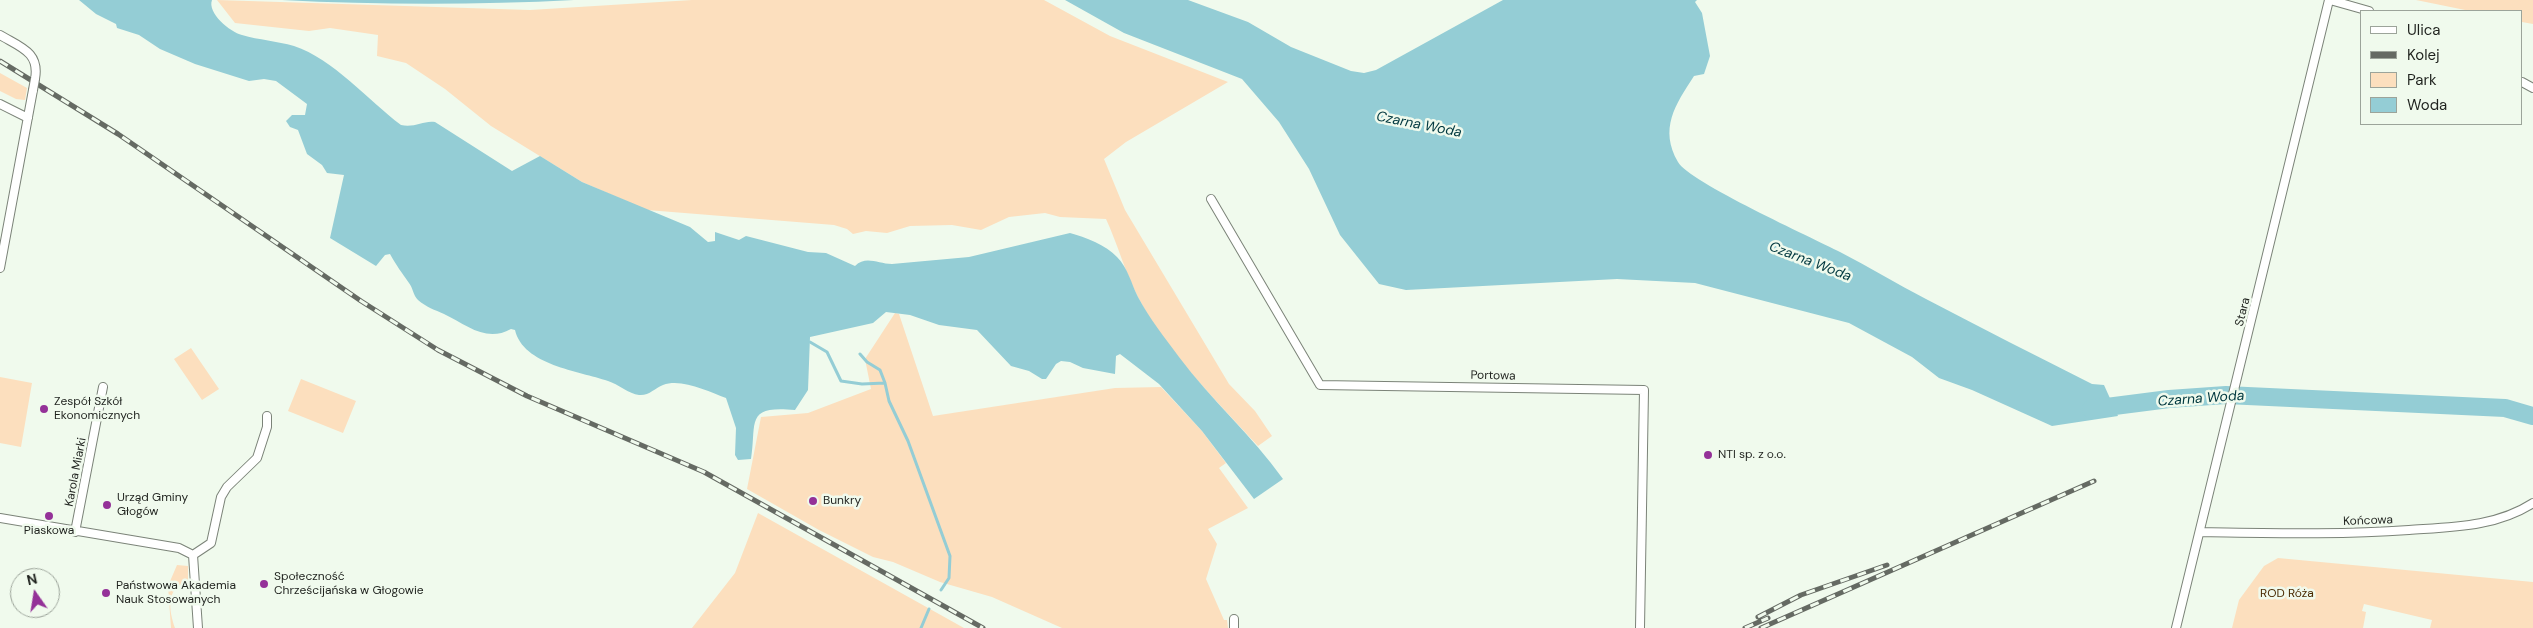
<!DOCTYPE html>
<html>
<head>
<meta charset="utf-8">
<style>
  body { margin:0 }
  #map { position:relative; width:2533px; height:628px; overflow:hidden; background:#f0faed; font-family:"DM Sans",sans-serif }
  canvas { display:block }
  .legend { position:absolute; left:2360px; top:10px; width:162px; height:115px; box-sizing:border-box; background:#f0faed; border:1px solid #9ca49a; margin:0; padding:6px 9px; list-style:none; font-size:15px; color:#1f221e }
  .legend li { display:flex; align-items:center; gap:10px; height:25px }
  .legend b { width:25px; border:1px solid #9ca49a }
  .north { position:absolute; left:10px; top:568px; width:50px; height:50px; box-sizing:border-box; background:#f0faed; border:1px solid #9ca49a; border-radius:50%; rotate:347deg; font-size:14px; font-weight:700; line-height:20px; text-align:center; color:#1f221e }
  .north::after { content:''; display:block; margin:auto; width:18px; height:22px; background:#943198; clip-path:polygon(50% 0,100% 100%,50% 72%,0 100%) }
</style>
</head>
<body>
<div id="map">
<canvas width="2533" height="628"></canvas>
<ul class="legend">
<li><b style="height:6px;background:#fff"></b>Ulica</li>
<li><b style="height:6px;background:#656a63"></b>Kolej</li>
<li><b style="height:14px;background:#fcdfbe"></b>Park</li>
<li><b style="height:14px;background:#94cdd5"></b>Woda</li>
</ul>
<div class="north">N</div>
</div>
<script>
const ctx = document.querySelector('canvas').getContext('2d');
ctx.lineJoin = 'round';
function paint(path, color) {
  ctx.fillStyle = color;
  ctx.fill(path, 'evenodd');
}
function trace(path, color, width, dash) {
  ctx.strokeStyle = color;
  ctx.lineWidth = width;
  ctx.lineCap = dash ? 'butt' : 'round';
  ctx.setLineDash(dash || []);
  ctx.stroke(path);
}
function write(font, color, halo, rows, align = 'center') {
  ctx.font = font + ' "DM Sans",sans-serif';
  ctx.lineWidth = 5;
  ctx.setLineDash([]);
  ctx.textBaseline = 'middle';
  ctx.strokeStyle = halo;
  ctx.fillStyle = color;
  for (const [text, x, y, turn = 0] of rows) {
    ctx.save();
    ctx.translate(x, y);
    ctx.rotate((+turn || 0) * Math.PI / 180);
    ctx.textAlign = isNaN(turn) ? turn : align;
    if (halo) ctx.strokeText(text, 0, 0);
    ctx.fillText(text, 0, 0);
    ctx.restore();
  }
}
const green = new Path2D(`
  M217 0 530 10 692 0H1044L1110 36 1228 82 1126 142 1104 159 1125 210 1229 384 1255 411 1272 436 1258 446C1218 402 1165 351 1138 297 1125 272 1118 245 1106 219L1060 217 1045 213 1009 217 981 230 952 225 910 226 887 233 866 231 853 234 847 229 834 225 647 210 582 182 491 126 445 89 406 63 377 56 378 35 330 28 309 31 235 23Z
  M2416 0H2533V24L2522 22V11H2470Z
  M0 73 27 88 25 100 16 99 0 91Z
  M895 313 899 314 933 416 1115 388 1161 387 1202 431 1226 463 1219 468 1248 508 1208 529 1217 544 1206 579 1224 620H1227L1228 628H1062L992 597 940 582 893 562 873 557 819 530 747 489 761 417 808 413 871 389 865 359Z
  M191 348 219 389 202 400 174 359Z
  M0 377 32 383 21 447 0 443Z
  M301 379 356 401 343 433 288 411Z
  M758 513 964 628H692L735 573Z
  M2278 558 2533 582V628H2430L2432 620 2364 604 2362 611 2366 612 2363 628H2232L2239 600 2264 566Z
  M177 565 188 566V582C165 587 169 611 175 628H171L168 586Z`);
const water = new Path2D(`
  M79 0H212C207 13 230 32 242 35 259 40 277 41 294 46 333 59 368 100 401 125 415 128 424 120 435 122L512 171 540 156 582 182 690 227 708 242 715 241V232L739 240 746 236 808 252 826 253 855 266C866 255 878 264 892 264L969 257 1070 233C1085 237 1106 245 1117 257 1128 268 1131 283 1138 297 1149 318 1165 338 1179 357 1211 400 1252 435 1283 479L1254 499 1202 431 1159 384 1120 354 1116 356 1115 374 1083 368 1070 362 1061 361 1056 364 1046 379H1042L1029 371 1011 366 977 330 939 325 910 315 886 312 873 323 810 337 808 390 795 410C744 405 757 423 751 459L738 460 735 455 736 428 726 398C709 392 682 378 663 385 655 388 649 396 639 395 629 394 618 384 608 381 579 371 523 365 515 330L511 329C486 343 467 325 444 314 435 310 426 307 418 300 413 295 413 288 409 283 402 273 396 265 390 254L385 255 376 266 330 238 344 175 327 173 322 165 307 154 298 130 290 127 286 121 292 115H305L307 104 276 81 264 79 249 81 195 64 160 49 139 35 117 28 116 24 96 14Z
  M282 0H574C478 5 379 5 282 0Z
  M1065 0H1188L1248 22 1291 47 1351 71 1364 73 1376 70 1503 0H1697L1695 2 1702 13 1710 56 1704 74 1694 76C1675 105 1659 129 1678 162 1689 182 1813 238 1840 252 1869 267 1897 284 1926 299 1981 328 2037 356 2092 384L2104 385 2118 416 2052 426 1972 390 1939 378 1912 357 1849 323 1695 283 1617 279 1406 290 1379 284 1340 235 1309 169 1279 122 1242 79 1124 33Z`);
const stream = new Path2D(`
  M810 342 827 352 841 381 862 384 885 383 889 401 908 441 950 556 949 578 941 590
  M860 354 867 362 880 370 885 383
  M921 628 929 609`);
const river = new Path2D(`
  M2091 409 2169 399 2226 395 2505 408 2533 416`);
const street = new Path2D(`
  M2330 0 2369 11
  M0 35C20 47 40 52 35 79
  M2522 82 2533 88
  M0 104 28 118
  M1211 199 1320 385 1644 390 1640 628
  M0 268 33 90
  M0 518 179 548 193 555
  M75 532 103 387
  M2200 532C2270 533 2339 535 2409 530 2452 527 2496 527 2533 503
  M193 555 211 543 221 497 227 487 257 458 267 427V416
  M193 555 198 628
  M1234 619V628
  M2176 628 2329 0`);
const rail = new Path2D(`
  M0 61 118 134 361 301 438 350 527 396 704 472 983 628
  M1758 617 1801 595 1887 565
  M1745 628 1768 618
  M1761 628 2094 481`);
const streetBridge = new Path2D(`
  M33 90 35 79`);
const markers = [
  [44,409,5,"#943198"],
  [1708,455,5,"#943198"],
  [813,501,5,"#943198"],
  [107,505,5,"#943198"],
  [49,516,5,"#943198"],
  [264,584,5,"#943198"],
  [106,593,5,"#943198"]
];
const streetNames = [
  ["Stara",2243,312,-76],
  ["Portowa",1493,376,1],
  ["Karola Miarki",76,472,-79],
  ["Końcowa",2368,521,-2]
];
const poiNames = [
  ["Zespół Szkół",54,402],
  ["Ekonomicznych",54,416],
  ["NTI sp. z o.o.",1718,455],
  ["Urząd Gminy",117,498],
  ["Głogów",117,512],
  ["Bunkry",823,501],
  ["Piaskowa",49,531,"center"],
  ["Społeczność",274,577],
  ["Chrześcijańska w Głogowie",274,591],
  ["Państwowa Akademia",116,586],
  ["Nauk Stosowanych",116,600]
];
const parkNames = [
  ["ROD Róża",2287,594]
];
const waterNames = [
  ["Czarna Woda",1419,125,11],
  ["Czarna Woda",1810,262,21],
  ["Czarna Woda",2201,399,-4]
];
paint(green, '#fcdfbe');
paint(water, '#94cdd5');
trace(stream, '#94cdd5', 3);
trace(river, '#94cdd5', 18);
trace(street, '#7b8378', 10);
trace(street, '#fff', 8);
trace(rail, '#656a63', 5);
trace(rail, '#f0faed', 3, [9]);
trace(streetBridge, '#7b8378', 10, []);
trace(streetBridge, '#fff', 8);
for (const [x, y, r, color] of markers) {
  const dot = new Path2D();
  dot.arc(x, y, r, 0, 2 * Math.PI);
  ctx.fillStyle = color;
  ctx.fill(dot);
  trace(dot, '#f0faed', 2);
}
write('12px', '#1f221e', '#f0faed', streetNames);
write('12px', '#1f221e', '#f0faed', poiNames, 'left');
write('12px', '#492a00', '#f0faed', parkNames);
write('italic 14px', '#00383f', '#f0faed', waterNames);
</script>
</body>
</html>
